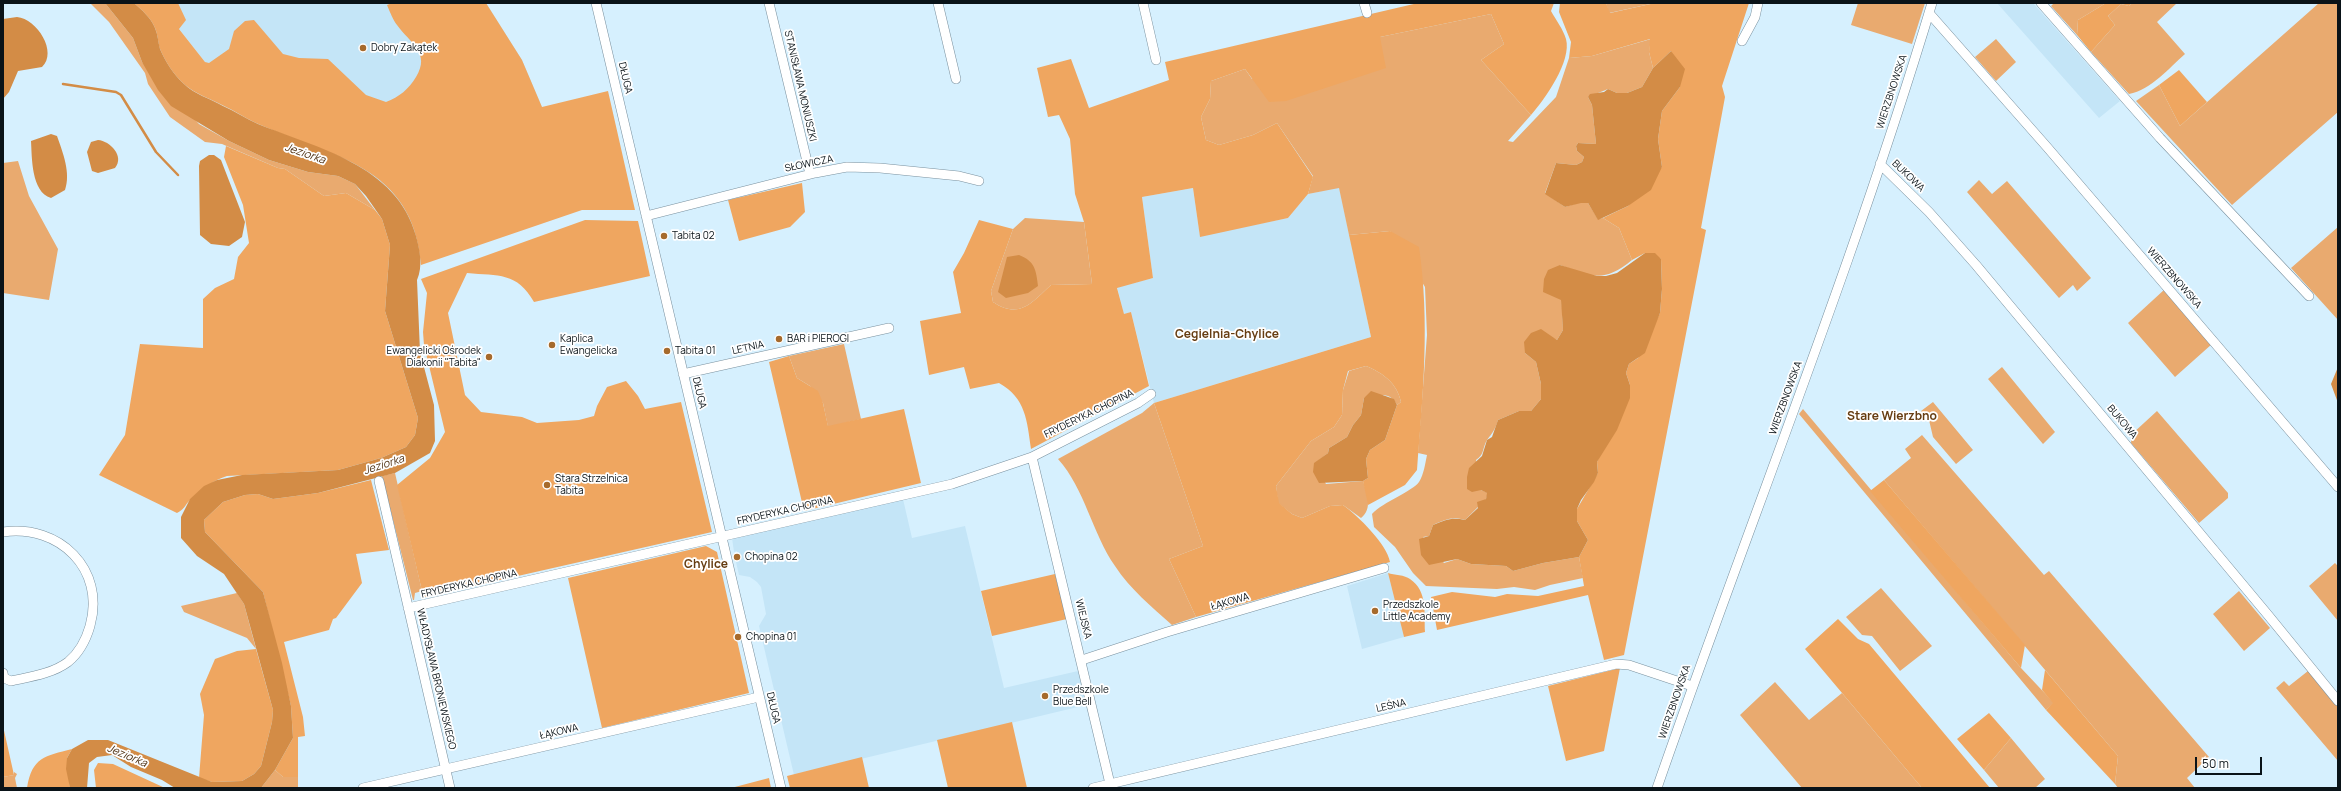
<!DOCTYPE html>
<html>
<head>
<meta charset="utf-8">
<style>
  body { margin:0 }
  #map { position:relative; width:2341px; height:791px; overflow:hidden; background:#d6f0fe; font-family:Manrope,sans-serif }
  canvas { display:block }
  .frame { position:absolute; inset:0; border:4px solid #0a1318; pointer-events:none }
  .scale { position:absolute; left:2195px; top:757px; width:67px; height:18px; box-sizing:border-box; border:2px solid #0a1318; border-top:0; padding-left:5px; font-size:12px; line-height:14px; white-space:nowrap; color:#0a1318; -webkit-text-stroke:3px #fff; paint-order:stroke }
</style>
</head>
<body>
<div id="map">
<canvas width="2341" height="791"></canvas>
<div class="frame"></div>
<div class="scale">50 m</div>
</div>
<script>
const ctx = document.querySelector('canvas').getContext('2d');
ctx.lineJoin = 'round';
function paint(path, color) {
  ctx.fillStyle = color;
  ctx.fill(path, 'evenodd');
}
function trace(path, color, width, dash) {
  ctx.strokeStyle = color;
  ctx.lineWidth = width;
  ctx.lineCap = dash ? 'butt' : 'round';
  ctx.setLineDash(dash || []);
  ctx.stroke(path);
}
function write(font, color, halo, rows, align = 'center') {
  ctx.font = font + ' Manrope,sans-serif';
  ctx.lineWidth = 3.5;
  ctx.setLineDash([]);
  ctx.textBaseline = 'middle';
  ctx.strokeStyle = halo;
  ctx.fillStyle = color;
  for (const [text, x, y, turn = 0] of rows) {
    ctx.save();
    ctx.translate(x, y);
    ctx.rotate((+turn || 0) * Math.PI / 180);
    ctx.textAlign = isNaN(turn) ? turn : align;
    if (halo) ctx.strokeText(text, 0, 0);
    ctx.fillText(text, 0, 0);
    ctx.restore();
  }
}
const built = new Path2D(`
  M163 3H486L522 60 542 107 430 248 205 62 169 16Z
  M1997 3H2033L2120 101 2099 118Z
  M1339 187 1371 337 1154 403 1131 312 1124 315 1117 287 1153 278 1142 197 1193 188 1200 236 1288 218 1308 194Z
  M903 499 912 538 965 526 1004 688 1078 671 1086 705 794 775 759 626 766 614 761 587 757 582 750 577 739 575 736 562 739 561 737 551 734 552 732 538Z
  M1388 573 1404 637 1362 649 1347 586Z`);
const green = new Path2D(`
  M90 3H105L133 38 142 62 199 124 229 141 269 160 308 172 338 176 355 184 375 210 346 193 324 196 285 169 278 168 222 144 205 142 170 117 148 84 145 73 109 22Z
  M1606 3H1655L1609 13Z
  M1858 3H1925L1912 44 1851 25Z
  M2054 3H2106L2078 20 2077 35 2051 6Z
  M2132 3H2177L2157 22 2185 54C2169 68 2151 90 2129 94L2091 52 2115 25 2108 16 2121 4 2129 6Z
  M2319 3H2338V112L2232 205 2136 101 2159 85 2180 126Z
  M1491 14 1504 44 1481 60 1531 115 1508 141 1513 142 1556 97 1569 58 1592 56 1651 39 1649 52 1653 68 1642 87 1627 93H1617L1608 89 1588 97 1592 105 1596 144 1578 143 1576 146 1577 151 1584 157 1582 162 1576 165 1556 163 1545 193 1565 207 1581 202 1588 203 1598 219 1603 218 1619 228 1632 260C1604 283 1592 277 1560 265L1563 330 1557 340 1552 338 1525 353 1536 362 1541 384V399L1531 411H1519L1498 420C1495 430 1493 432 1487 440 1482 448 1485 454 1476 460L1481 490 1488 493 1486 499 1465 520C1452 516 1445 520 1433 525L1429 536 1423 537 1444 563 1457 559 1471 564 1506 566 1513 571 1543 563 1579 557 1583 578 1550 585 1535 590 1514 587 1497 589 1426 586 1413 573 1395 547 1374 527 1372 514C1383 502 1413 491 1419 482 1424 474 1425 464 1427 455L1418 453 1427 335 1425 287 1390 231 1349 235 1339 188 1308 194 1313 176 1277 123 1253 135 1219 145 1206 140 1201 117 1210 99 1211 81 1245 69 1252 79 1380 37Z
  M1996 39 2016 62 1996 81 1975 57Z
  M18 161 29 196 58 249 49 300 3 293V163Z
  M1979 180 1992 194 2007 181 2091 278 2077 291 2073 285 2059 298 1967 192Z
  M1025 218 1084 222 1092 284 1051 285C1032 302 1020 320 993 302L991 291 1013 229Z
  M2338 227V320L2291 268Z
  M2165 289 2212 344 2175 377 2128 323Z
  M844 344 861 419 828 427 823 403 810 386 797 378 789 356Z
  M1366 366C1383 373 1397 383 1401 402L1397 405C1390 391 1377 395 1364 398L1361 415 1353 425 1347 437 1329 448 1328 453 1314 464 1326 484 1363 481C1367 493 1373 509 1361 518L1343 505 1330 506 1302 518 1292 514 1278 503 1276 486 1311 441 1334 427 1342 415 1343 390 1349 371Z
  M2002 367 2055 432 2043 444 1988 379Z
  M1933 402 1973 450 1956 464 1933 437 1929 420 1921 411Z
  M1154 403 1203 546 1169 559 1196 617 1172 625C1152 607 1130 589 1115 566 1092 533 1085 489 1058 459L1142 413Z
  M1803 409 2021 668 2054 703 2046 710 1799 414Z
  M2157 411 2228 493V498L2199 523 2131 443 2132 434Z
  M1922 435 2044 575 2049 571 2209 757 2187 778 2195 788H2118L2115 784 2118 756 1884 480 1911 458 1905 449Z
  M395 473 422 591 415 593 414 600H413L382 476Z
  M2335 563 2338 566V621L2309 586Z
  M1881 588 1932 646 1900 671 1872 636 1862 635 1846 617Z
  M2239 591 2270 628 2244 651 2213 614Z
  M237 593 244 604 256 649 247 638 184 612 181 606Z
  M2308 671 2338 707V761L2276 688 2284 681 2289 686Z
  M1775 682 1809 720 1842 693 1922 788H1802L1740 715Z
  M2011 738 2045 779 2035 788H1999L1984 770Z
  M275 770 283 777H298V788H261Z
  M14 772 17 774 15 778 17 788H3V777L14 775Z`);
const forest = new Path2D(`
  M134 3H178L186 20 179 29 205 62 209 63 229 49 234 31 245 21 254 20 283 54 299 58 328 59 366 95 386 102C399 97 409 89 416 77 431 53 410 43 397 25 393 20 390 12 387 5L392 3H486L522 60 542 107 608 91 635 210H582L421 265C413 164 331 157 256 123 245 118 235 111 224 106 211 99 195 94 184 84 174 75 165 61 160 49 158 43 158 35 155 28 151 18 142 10 134 3Z
  M1418 3H1554L1551 11C1556 20 1563 29 1566 39 1572 61 1545 99 1531 115L1481 60 1504 44 1491 14 1380 37 1386 68 1286 101 1269 102 1245 69 1211 81 1210 99 1201 117 1206 140 1219 145 1253 135 1277 123 1313 177 1308 194 1288 218 1200 237 1193 188 1142 197 1153 278 1117 288 1124 314 1131 312 1149 386 1031 449C1027 421 1026 398 999 383L970 389 964 367 929 375 920 321 961 313 953 272 964 253 979 220 1013 229 991 291 993 302C1020 320 1032 302 1051 285L1092 284 1084 222 1075 194 1070 139 1059 115 1048 117 1037 68 1071 59 1089 108 1169 80 1165 62Z
  M1560 3H1606L1610 13 1655 3H1749L1722 86 1725 97 1701 228 1706 230 1624 655 1604 660 1588 595 1437 630 1431 597 1452 592 1495 597 1507 594 1538 596 1584 586 1579 557 1588 540 1577 521V509L1598 473 1597 462 1630 385 1626 373 1629 364 1638 358 1660 313 1662 289 1661 259 1645 253 1632 260 1619 228 1603 218 1628 206 1662 167 1658 139 1662 111 1680 87 1671 51 1653 68 1649 52 1650 39 1592 56 1569 58 1571 42 1559 12Z
  M2106 3H2132L2129 6 2121 4 2108 16 2115 25 2091 52 2077 35 2078 20Z
  M2179 70 2207 102 2180 126 2159 85Z
  M226 146 278 168 285 169 324 196 346 193 375 210 382 219 390 245 385 311 418 418 415 435 406 447 381 458 338 470 227 476C214 480 202 489 192 498 185 504 186 508 177 513L99 475 125 435 140 344 203 348V299L215 288 234 279 238 257 249 243 243 205 224 157Z
  M802 183 805 212 790 227 739 241 728 200Z
  M585 220 638 221 650 276 534 302C517 272 499 276 467 273L448 313 465 395 481 412 522 417 537 423 579 420 594 416 597 406 607 387 626 381 638 396 645 409 681 402 712 532 425 597 422 591 397 485 430 458 445 432 424 345 423 332 427 293 421 279Z
  M1390 231 1419 247C1430 322 1423 395 1417 470L1405 485 1368 505 1363 481 1368 478 1366 459 1370 450 1385 440 1397 405 1401 402C1397 383 1383 373 1366 366L1348 371 1343 390 1342 415 1334 427 1311 441 1276 486 1279 503 1292 514 1302 518 1330 506 1343 505C1358 516 1387 544 1390 562L1196 617 1169 559 1203 546 1154 403 1371 337 1349 235Z
  M789 356 797 378 818 391 823 403 828 426 904 409 921 483 804 511 769 362Z
  M371 480 389 550 356 554 362 583 336 618 333 619 329 630 284 642 303 717 305 736 298 737V777H283L275 770 293 738 291 706 263 592 205 532 204 520 223 502 245 495 258 494 273 499 318 493Z
  M1884 480 2025 645 2021 668 1870 491Z
  M706 546 717 552 749 693 602 728 568 578Z
  M1388 573C1394 575 1405 575 1410 579 1428 591 1424 614 1425 632L1404 637Z
  M1055 574 1067 619 992 636 981 591Z
  M1838 619 1858 639 1869 644 1990 788H1922L1805 649Z
  M256 649 273 710 272 722 261 766 254 774 242 781 212 782 199 778 204 715 200 694 215 659 237 651Z
  M1620 668 1604 751 1566 761 1548 686Z
  M2045 670 2118 756 2115 784 2046 710 2053 703 2042 690Z
  M1989 713 2011 738 1984 770 1957 739Z
  M1012 722 1027 788H948L937 740Z
  M3 726 14 775 3 777Z
  M72 749 67 758 70 788H27C32 757 45 756 72 749Z
  M862 757 869 788H790L787 776Z
  M98 763 113 764 165 788H96L94 770Z
  M769 778 771 788H731Z`);
const water = new Path2D(`
  M105 3H134C142 10 151 18 155 28 158 35 158 42 160 49 165 61 174 75 184 84 194 94 211 99 223 106 235 111 246 119 258 124 317 148 397 165 416 236 420 251 423 266 417 280L420 352 434 405 435 441 430 453 395 473 318 493 273 499 258 494 245 495 223 502 204 520 205 532 263 592 282 663 291 706 293 738 275 770 261 788H175L162 780 131 767 112 755 97 757 89 763 87 788H70L66 769 67 758 72 749 88 740H108L212 782 242 781 254 774 261 766 272 722 273 710 244 604 224 574 197 556 181 538V517L190 499 204 486 217 480 242 475 338 470 381 458 406 447 415 435 418 418 385 311 390 245 382 219 366 196 355 184 338 176 308 172 269 160 229 141 171 106 158 90 142 62 133 38Z
  M17 17C37 19 58 52 42 67L18 71 9 92 3 99V19Z
  M1671 51 1685 69 1680 87 1662 111 1658 139 1662 167 1651 190 1628 206 1598 220 1588 203H1581L1565 207 1545 194 1556 163 1576 165 1582 162 1584 157 1577 151 1576 146 1578 143 1596 144 1592 105 1588 97 1590 94 1604 92 1608 89 1617 93H1627L1642 87 1653 68Z
  M51 134 57 136C63 153 71 173 65 190L51 198C31 192 32 157 31 141Z
  M98 140C110 141 125 156 115 168L98 173 92 171 87 152 91 142Z
  M209 155H214L221 160 245 222 242 237 229 246 211 244 200 235 199 166 200 161Z
  M1645 253H1655L1661 259 1662 289 1660 313 1645 353 1629 364 1626 373 1630 385V398L1617 430 1597 462 1598 473 1594 482 1581 500 1577 509V521L1588 540 1579 557 1543 563 1513 571 1506 566 1471 564 1457 559 1429 565 1421 555 1419 539 1429 536 1433 525C1445 520 1452 517 1465 520L1478 508 1477 502 1486 499 1487 493 1481 490 1472 492 1467 489V477L1469 468 1482 456 1487 440 1492 437 1498 420 1519 411H1531L1541 399V384L1536 362 1525 353 1524 342 1531 333 1541 329 1557 340 1563 330 1561 300 1543 292 1544 279 1548 270 1560 265 1597 276H1606L1617 273Z
  M1019 255C1035 261 1036 270 1038 286L1028 293 1006 298 998 292 1007 257Z
  M2338 367V403L2331 384Z
  M1371 391 1394 399 1397 405 1385 440 1370 450 1366 459 1368 478 1363 481 1319 483 1313 472 1314 463 1328 453 1329 448 1347 437 1353 425 1361 415 1364 398Z`);
const stream = new Path2D(`
  M63 84 116 92 121 95 156 152 178 175`);
const minor = new Path2D(`
  M596 3 781 788
  M769 3 810 174
  M938 3 956 79
  M1143 3 1156 60
  M1364 3 1367 13
  M2041 3 2160 138 2309 296
  M1929 13 2047 147 2338 487
  M1742 41 1755 17 1758 3
  M1880 164 1929 212 1976 265 2268 615 2338 701
  M646 216 815 173 847 167 880 168 959 176 979 181
  M683 374 889 328
  M1032 457 1111 788
  M379 481 450 788
  M3 532C59 524 106 569 90 626 86 640 79 653 68 662 52 674 29 677 11 681L4 678 3 673
  M408 608 952 484 1032 457 1138 403 1151 394
  M1082 660 1167 632 1384 568
  M363 788 759 697
  M1093 788 1616 664 1629 665 1692 686
  M1657 788C1748 526 1852 269 1932 3`);
const markers = [
  [363,48,4,"#a66a2c"],
  [664,236,4,"#a66a2c"],
  [779,339,4,"#a66a2c"],
  [552,345,4,"#a66a2c"],
  [667,351,4,"#a66a2c"],
  [489,357,4,"#a66a2c"],
  [547,485,4,"#a66a2c"],
  [737,557,4,"#a66a2c"],
  [1375,611,4,"#a66a2c"],
  [738,637,4,"#a66a2c"],
  [1045,696,4,"#a66a2c"]
];
const poiNames = [
  ["Dobry Zakątek",371,48],
  ["Tabita 02",672,236],
  ["Kaplica",560,339],
  ["Ewangelicka",560,351],
  ["BAR i PIEROGI",787,339],
  ["Ewangelicki Ośrodek",481,351,"right"],
  ["Diakonii \"Tabita\"",481,363,"right"],
  ["Tabita 01",675,351],
  ["Stara Strzelnica",555,479],
  ["Tabita",555,491],
  ["Chopina 02",745,557],
  ["Przedszkole",1383,605],
  ["Little Academy",1383,617],
  ["Chopina 01",746,637],
  ["Przedszkole",1053,690],
  ["Blue Bell",1053,702]
];
const streetNames = [
  ["DŁUGA",625,78,77],
  ["STANISŁAWA MONIUSZKI",800,86,77],
  ["WIERZBNOWSKA",1892,92,-72],
  ["SŁOWICZA",809,164,-12],
  ["BUKOWA",1908,176,44],
  ["WIERZBNOWSKA",2174,278,49],
  ["LETNIA",748,348,-13],
  ["DŁUGA",699,393,77],
  ["WIERZBNOWSKA",1786,398,-70],
  ["FRYDERYKA CHOPINA",1089,414,-26],
  ["BUKOWA",2122,422,50],
  ["FRYDERYKA CHOPINA",785,511,-13],
  ["FRYDERYKA CHOPINA",469,584,-13],
  ["ŁĄKOWA",1230,602,-16],
  ["WIEJSKA",1083,619,76],
  ["WŁADYSŁAWA BRONIEWSKIEGO",436,679,77],
  ["WIERZBNOWSKA",1675,702,-71],
  ["LEŚNA",1391,706,-13],
  ["DŁUGA",773,708,77],
  ["ŁĄKOWA",559,732,-13]
];
const waterNames = [
  ["Jeziorka",305,154,19],
  ["Jeziorka",384,465,-18],
  ["Jeziorka",127,756,23]
];
const quarterNames = [
  ["Cegielnia-Chylice",1227,335],
  ["Stare Wierzbno",1892,417],
  ["Chylice",706,565]
];
paint(built, '#c4e5f7');
paint(green, '#e9aa6f');
paint(forest, '#efa660');
paint(water, '#d38c46');
trace(stream, '#d38c46', 2.5);
trace(minor, '#7a919f', 10);
trace(minor, '#fff', 9);
for (const [x, y, r, color] of markers) {
  const dot = new Path2D();
  dot.arc(x, y, r, 0, 2 * Math.PI);
  ctx.fillStyle = color;
  ctx.fill(dot);
  trace(dot, '#fff', 1.5);
}
write('10px', '#0a1318', '#fff', poiNames, 'left');
write('10px', '#0a1318', '#fff', streetNames);
write('italic 11px', '#513315', '#fff', waterNames);
write('bold 12px', '#663d12', '#fff', quarterNames);
</script>
</body>
</html>
